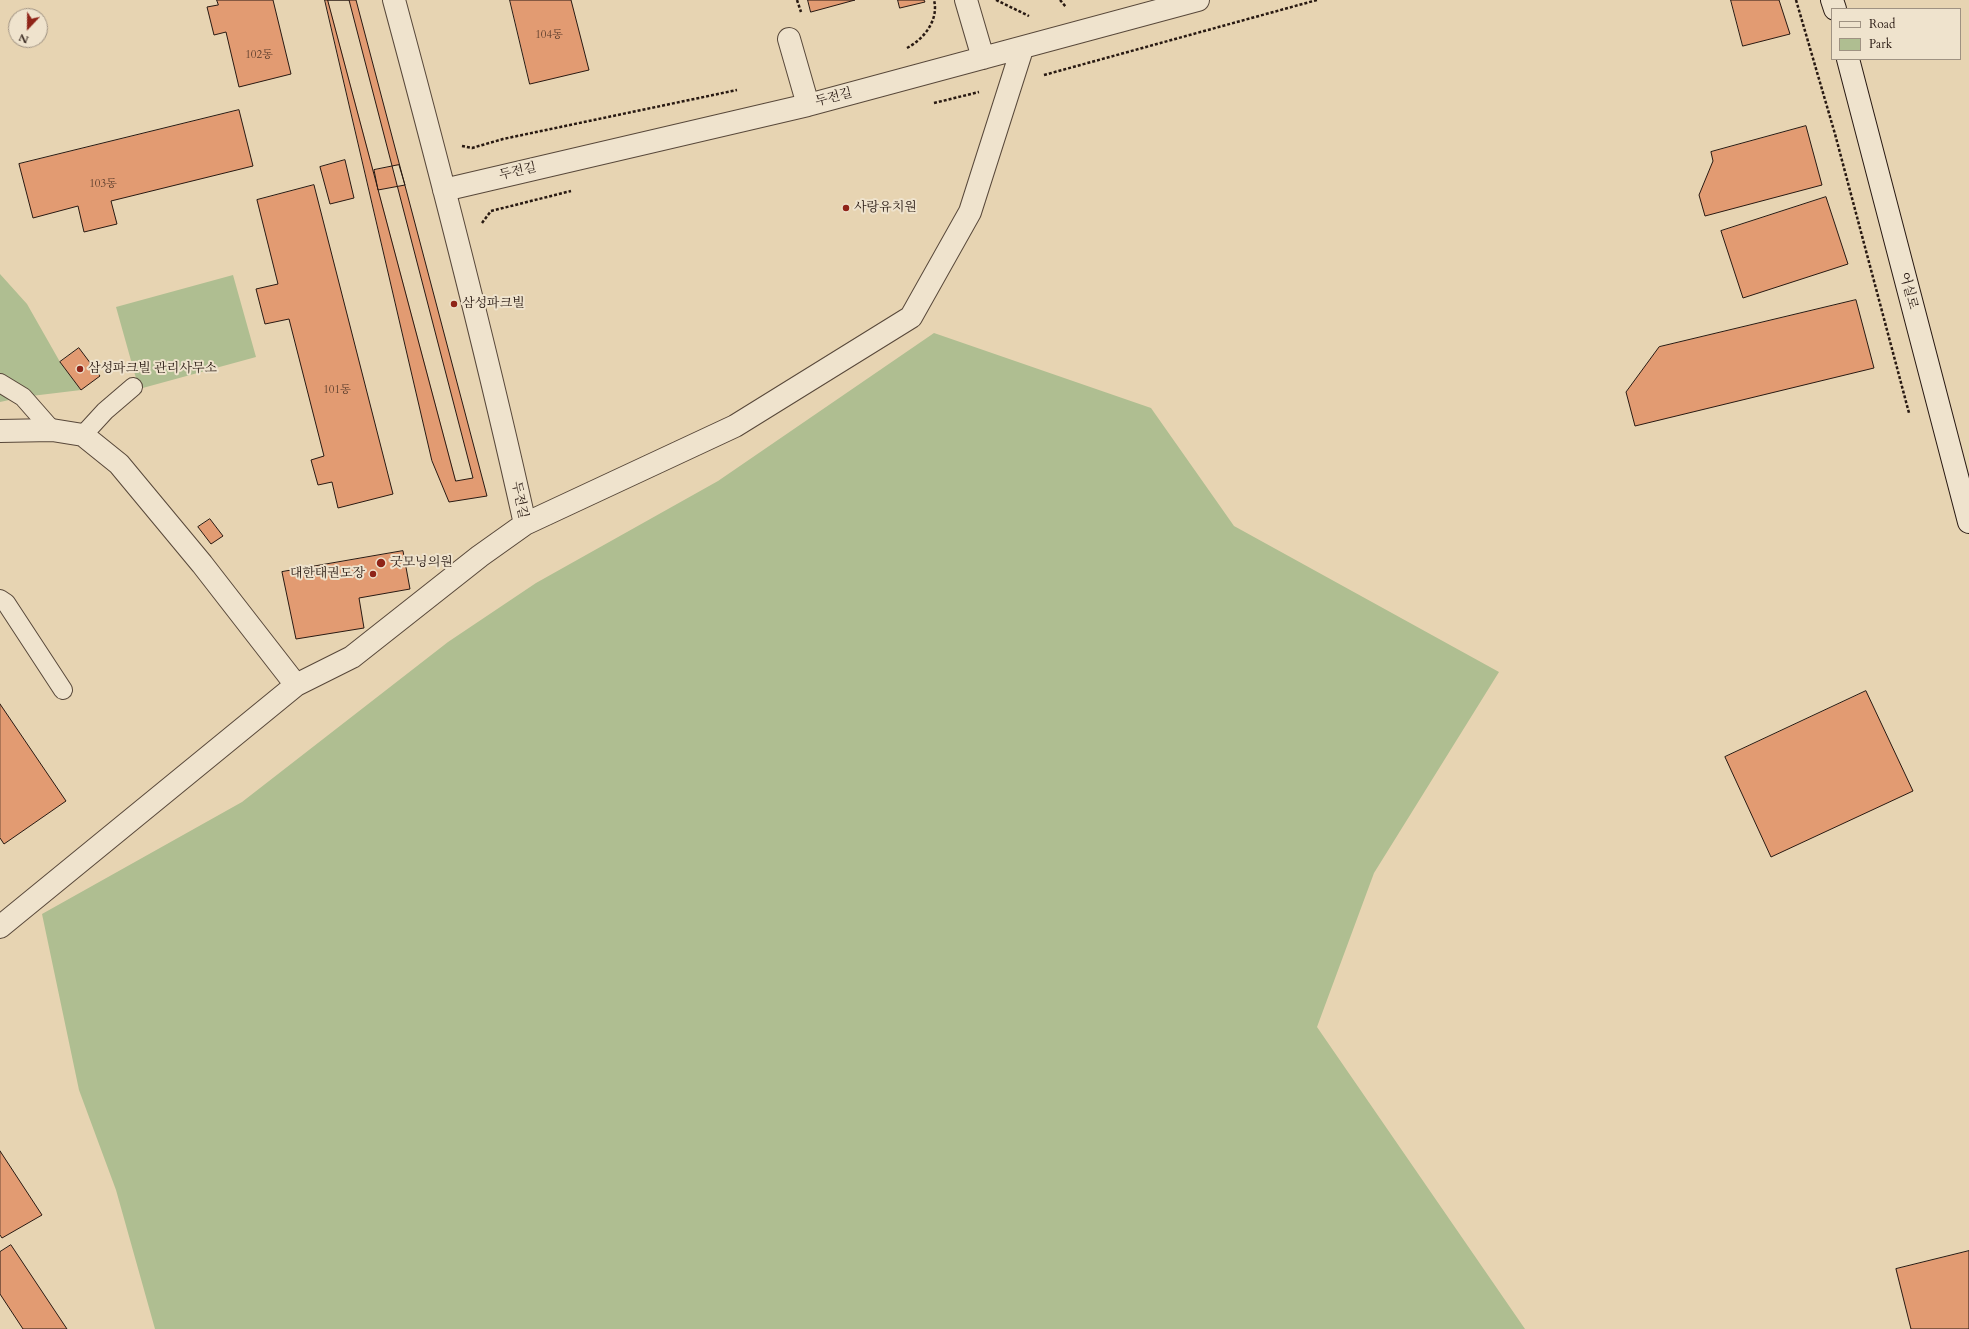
<!DOCTYPE html>
<html>
<head>
<meta charset="utf-8">
<style>
  body { margin:0 }
  #map { position:relative; width:1969px; height:1329px; overflow:hidden; background:#e7d4b2; font-family:Cardo,serif }
  canvas { display:block }
  .legend { position:absolute; left:1831px; top:8px; width:130px; height:52px; box-sizing:border-box; background:#efe3cd; border:1px solid #9f9282; margin:0; padding:5px 7px; list-style:none; font-size:12px; color:#281912 }
  .legend li { display:flex; align-items:center; gap:8px; height:20px }
  .legend b { width:20px; border:1px solid #9f9282 }
  .north { position:absolute; left:8px; top:8px; width:40px; height:40px; box-sizing:border-box; background:#efe3cd; border:1px solid #9f9282; border-radius:50%; rotate:202deg; font-size:11px; font-weight:700; line-height:16px; text-align:center; color:#281912 }
  .north::after { content:''; display:block; margin:auto; width:14px; height:18px; background:#8f2418; clip-path:polygon(50% 0,100% 100%,50% 72%,0 100%) }
</style>
</head>
<body>
<div id="map">
<canvas width="1969" height="1329"></canvas>
<ul class="legend">
<li><b style="height:5px;background:#efe3cd"></b>Road</li>
<li><b style="height:11px;background:#afbe91"></b>Park</li>
</ul>
<div class="north">N</div>
</div>
<script>
const ctx = document.querySelector('canvas').getContext('2d');
ctx.lineJoin = 'round';
function paint(path, color) {
  ctx.fillStyle = color;
  ctx.fill(path, 'evenodd');
}
function trace(path, color, width, dash) {
  ctx.strokeStyle = color;
  ctx.lineWidth = width;
  ctx.lineCap = dash ? 'butt' : 'round';
  ctx.setLineDash(dash || []);
  ctx.stroke(path);
}
function write(font, color, halo, rows, align = 'center') {
  ctx.font = font + ' Cardo,"Noto Serif KR",serif';
  ctx.lineWidth = 4;
  ctx.setLineDash([]);
  ctx.textBaseline = 'middle';
  ctx.strokeStyle = halo;
  ctx.fillStyle = color;
  for (const [text, x, y, turn = 0] of rows) {
    ctx.save();
    ctx.translate(x, y);
    ctx.rotate((+turn || 0) * Math.PI / 180);
    ctx.textAlign = isNaN(turn) ? turn : align;
    if (halo) ctx.strokeText(text, 0, 0);
    ctx.fillText(text, 0, 0);
    ctx.restore();
  }
}
const green = new Path2D(`
  M0 274 27 304 60 362 81 390 23 397 0 402Z
  M233 275 256 357 139 389 116 307Z
  M934 333 1151 408 1234 526 1499 672 1374 873 1317 1027 1525 1329H155L116 1190 79 1090 42 914 242 802 448 642 536 583 718 481Z`);
const building = new Path2D(`
  M217 0H273L291 74 239 87 226 32 214 35 207 7 218 5Z
  M325 0H356L487 496 449 502 432 461Z
  M328 0H349L473 478 456 481Z
  M510 0H571L589 70 530 84Z
  M808 0H855L811 12Z
  M898 0H924L925 2 900 8Z
  M1731 0H1779L1790 34 1743 46Z
  M239 110 253 166 111 201 117 224 84 232 78 206 33 218 19 164Z
  M1806 126 1822 185 1705 216 1699 195 1713 161 1711 152Z
  M345 160 354 198 330 204 320 167Z
  M399 165 405 185 378 190 374 170Z
  M314 185 393 494 338 508 332 482 318 485 311 460 324 456 289 319 265 324 256 289 278 284 257 200Z
  M1826 197 1848 264 1743 298 1721 231Z
  M1856 300 1874 368 1635 426 1626 392 1659 347Z
  M79 348 100 376 81 390 60 362Z
  M210 519 223 536 211 544 198 527Z
  M403 551 410 589 359 598 364 628 296 639 282 572Z
  M1866 691 1913 791 1771 857 1725 757Z
  M0 704 66 801 4 844 0 838Z
  M0 1151 42 1215 2 1238 0 1235Z
  M11 1245 67 1329H23L0 1294V1252Z
  M1969 1251V1329H1911L1896 1269Z`);
const path = new Path2D(`
  M797 0 801 12
  M996 0 1029 16
  M1060 0 1066 7
  M1796 0 1835 134 1909 413
  M907 48C924 39 939 20 934 0
  M1044 75 1317 0
  M934 103 979 92
  M462 146 472 148 503 139 737 90
  M482 223 491 211 571 191`);
const lane = new Path2D(`
  M0 383 23 397 52 430
  M83 435 105 411 133 387
  M0 599 6 603 63 690`);
const street = new Path2D(`
  M966 0 983 58
  M789 39 808 105
  M444 190 808 105 1198 0
  M0 431 52 430 83 435 119 464 202 564 296 685
  M525 524 735 426 911 317 970 212 1022 49
  M0 927 296 685 352 657 480 556 525 524C486 348 441 174 394 0`);
const secondary = new Path2D(`
  M1832 0 1835 9
  M1848 59 1969 522`);
const markers = [
  [846,208,4,"#8f2418"],
  [454,304,4,"#8f2418"],
  [80,369,4,"#8f2418"],
  [381,563,5,"#8f2418"],
  [373,574,4,"#8f2418"]
];
const numberNames = [
  ["104동",549,35],
  ["102동",259,55],
  ["103동",103,184],
  ["101동",337,390]
];
const streetNames = [
  ["두전길",834,98,-15],
  ["두전길",518,172,-13],
  ["어실로",1908,291,75],
  ["두전길",519,500,78]
];
const poiNames = [
  ["사랑유치원",854,208],
  ["삼성파크빌",462,304],
  ["삼성파크빌 관리사무소",88,369],
  ["굿모닝의원",390,563],
  ["대한태권도장",365,574,"right"]
];
paint(green, '#afbe91');
paint(building, '#e29b72');
trace(building, '#281912', 1);
trace(lane, '#58483a', 20);
trace(street, '#58483a', 24);
trace(secondary, '#281912', 24);
trace(path, '#281912', 2.5, [3, 2]);
trace(lane, '#efe3cd', 18);
trace(street, '#efe3cd', 22);
trace(secondary, '#efe3cd', 22);
for (const [x, y, r, color] of markers) {
  const dot = new Path2D();
  dot.arc(x, y, r, 0, 2 * Math.PI);
  ctx.fillStyle = color;
  ctx.fill(dot);
  trace(dot, '#efe3cd', 1.5);
}
write('11px', '#563a2a', null, numberNames);
write('13px', '#281912', '#efe3cd', streetNames);
write('13px', '#281912', '#efe3cd', poiNames, 'left');
</script>
</body>
</html>
